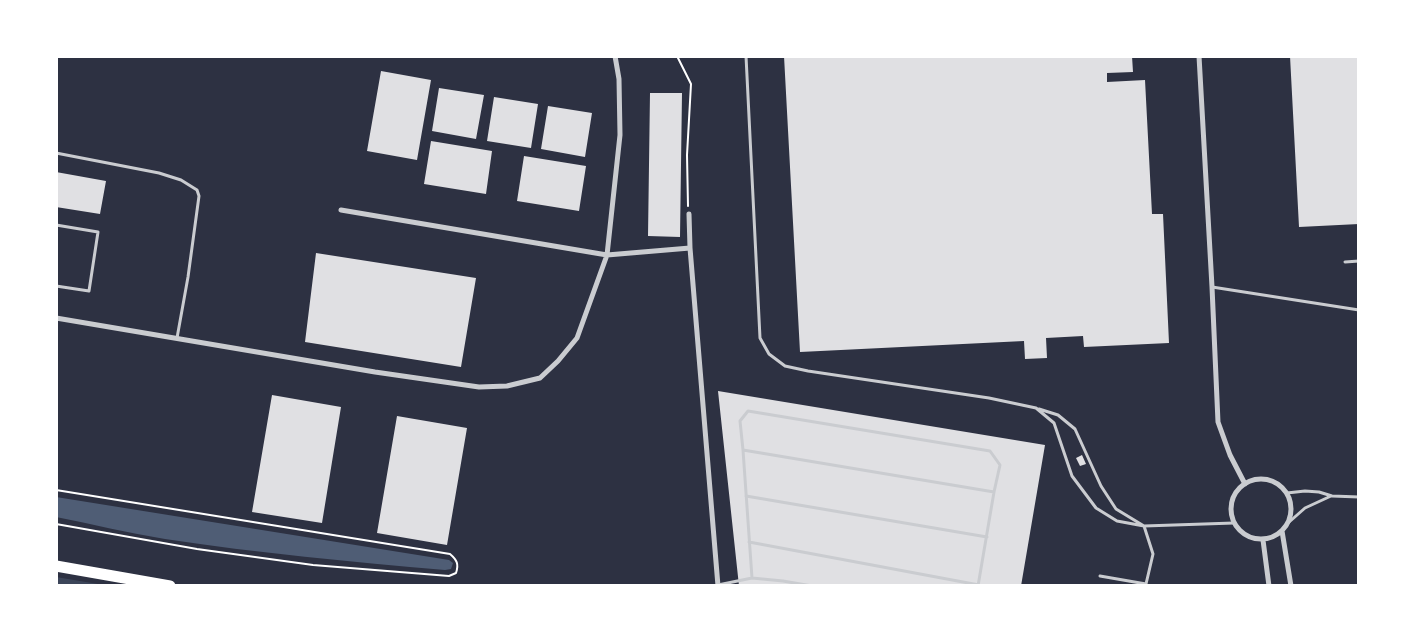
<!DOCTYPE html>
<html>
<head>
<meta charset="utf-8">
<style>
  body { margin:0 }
  #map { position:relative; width:1415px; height:642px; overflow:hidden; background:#2d3142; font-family:"Work Sans",sans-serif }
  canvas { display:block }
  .frame { position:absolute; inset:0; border:58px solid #fff; pointer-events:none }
</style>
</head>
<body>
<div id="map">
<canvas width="1415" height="642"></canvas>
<div class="frame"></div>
</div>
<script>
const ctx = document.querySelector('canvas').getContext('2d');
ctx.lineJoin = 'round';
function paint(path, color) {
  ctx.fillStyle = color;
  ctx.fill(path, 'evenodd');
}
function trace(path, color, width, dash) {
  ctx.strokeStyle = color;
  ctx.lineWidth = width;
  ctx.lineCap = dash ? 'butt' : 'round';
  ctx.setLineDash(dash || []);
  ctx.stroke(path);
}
const green = new Path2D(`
  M56 577 110 586H56Z`);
const water = new Path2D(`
  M56 497 449 560 453 563 451 569 445 570C351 562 258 553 165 539 128 533 92 524 56 517Z`);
const building = new Path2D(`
  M784 56H1132L1133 72 1107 73V82L1145 80 1152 214H1163L1169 343 1084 347 1083 336 1046 338 1047 358 1025 359 1024 341 800 352Z
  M1290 56H1359V224L1299 227Z
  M381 71 431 80 417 160 367 151Z
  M439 88 484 95 476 139 432 131Z
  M650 93H682L680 237 648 236Z
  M494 97 538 104 531 148 487 141Z
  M548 106 592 113 585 157 541 149Z
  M431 141 492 151 486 194 424 184Z
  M524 156 586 166 579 211 517 201Z
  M56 172 106 181 100 214 56 207Z
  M316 253 476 278 461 367 305 342Z
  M718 391 1045 445 1021 586H739Z
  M272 395 341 407 322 523 252 512Z
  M397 416 467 428 447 545 377 533Z
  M1082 455 1086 464 1080 466 1076 458Z`);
const path = new Path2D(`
  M677 56 691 84 687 155 688 206
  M56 490 450 554C457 560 459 564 456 573L449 576 313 565 197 549 56 524`);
const service = new Path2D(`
  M746 56 760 338 769 354 785 366 808 371 989 398 1036 408 1054 423 1072 476 1096 508 1117 521 1144 526 1234 523
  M56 153 159 173 181 180 197 190 199 196 188 277 177 338
  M56 225 98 232 89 291 56 286
  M1345 262 1359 261
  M1212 287 1359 310
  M1039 409 1058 415 1075 429 1101 486 1116 509 1144 526 1153 554 1146 584 1100 576
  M743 450 740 421 748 411 990 451 1000 465 994 492
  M1287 493 1305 491 1319 492 1332 496 1359 497
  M746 496 987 537
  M1288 523 1305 508 1331 496
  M749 542 979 585
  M752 578 743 450 994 492 978 586
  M718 585 752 578 783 581 812 586`);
const minor = new Path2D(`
  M1199 56 1212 287 1218 422 1230 455 1245 484
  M341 210 607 255 690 248
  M689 214 690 248 718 586
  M56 318 375 372 479 387 507 386 540 378 558 361 577 338 607 255 620 135 619 79 615 56
  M1231 509a30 30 0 1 1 60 0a30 30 0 1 1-60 0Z
  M1282 531 1291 586
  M1263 540 1269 586`);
const trunk = new Path2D(`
  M56 566 170 586`);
paint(green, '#3c4559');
paint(water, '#4f5d75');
paint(building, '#e0e0e3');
trace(path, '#fff', 2);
trace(service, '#caccd0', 3);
trace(minor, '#caccd0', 5);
trace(trunk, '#fff', 11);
</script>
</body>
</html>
